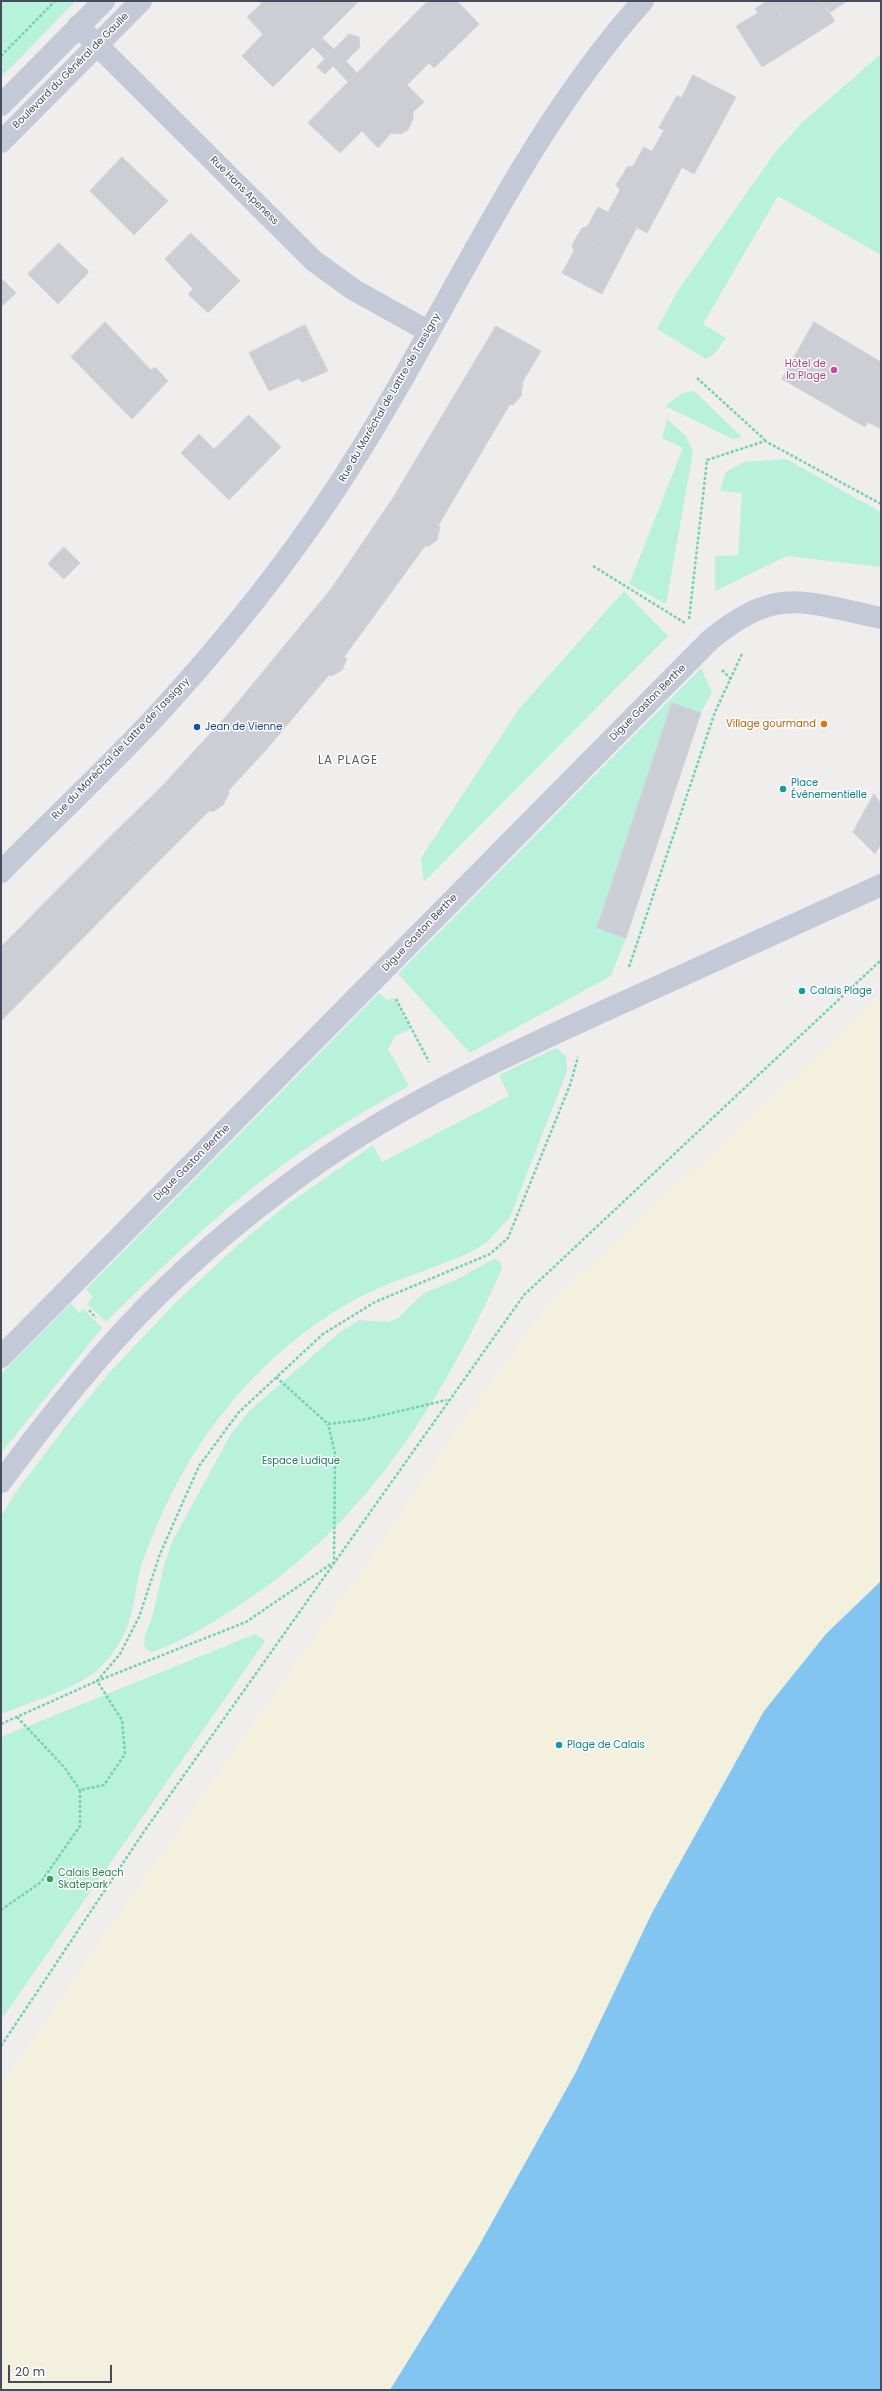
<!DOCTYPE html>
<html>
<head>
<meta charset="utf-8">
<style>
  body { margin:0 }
  #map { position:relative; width:882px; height:2391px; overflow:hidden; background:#f0eeed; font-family:Poppins,sans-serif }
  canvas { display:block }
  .frame { position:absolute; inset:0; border:2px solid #454c5c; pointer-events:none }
  .scale { position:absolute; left:8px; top:2365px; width:104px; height:18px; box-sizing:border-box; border:2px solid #454c5c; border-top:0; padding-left:5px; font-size:12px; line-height:14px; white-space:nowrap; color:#454c5c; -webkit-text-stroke:3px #fff; paint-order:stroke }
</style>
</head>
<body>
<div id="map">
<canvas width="882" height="2391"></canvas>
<div class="frame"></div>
<div class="scale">20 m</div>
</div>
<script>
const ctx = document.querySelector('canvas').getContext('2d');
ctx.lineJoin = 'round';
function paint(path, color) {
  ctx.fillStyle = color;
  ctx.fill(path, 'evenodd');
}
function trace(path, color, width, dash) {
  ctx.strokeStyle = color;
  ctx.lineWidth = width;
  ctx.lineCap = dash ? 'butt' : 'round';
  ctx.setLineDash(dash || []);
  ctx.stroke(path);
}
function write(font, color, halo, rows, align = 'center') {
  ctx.font = font + ' Poppins,sans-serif';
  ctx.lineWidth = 3;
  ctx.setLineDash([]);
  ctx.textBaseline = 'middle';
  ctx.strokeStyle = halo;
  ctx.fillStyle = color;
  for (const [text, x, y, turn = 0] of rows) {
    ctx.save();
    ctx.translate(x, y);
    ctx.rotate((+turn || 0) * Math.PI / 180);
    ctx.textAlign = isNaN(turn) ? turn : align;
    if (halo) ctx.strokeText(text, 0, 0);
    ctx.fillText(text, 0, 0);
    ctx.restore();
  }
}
const green = new Path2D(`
  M1 1H76L1 77Z
  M881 54V255L778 196 703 324 726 338 715 353 706 359 657 329 678 290 777 150 805 120Z
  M694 391 742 437 733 439 665 406 682 393Z
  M667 419 686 436 693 452 666 604 629 584 683 448 662 438Z
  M786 459 881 512V567L787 556 715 591V556L738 555 742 493 720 491 726 472 744 462Z
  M624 591 668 636 424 882 421 858 519 709Z
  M701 668 712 692 701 713 672 704 597 928 626 938 611 976 470 1053 398 974Z
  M379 993 387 1000 394 998 411 1029 395 1036 388 1049 409 1086C349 1119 292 1155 240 1198 193 1237 149 1279 106 1322L87 1304 93 1297 86 1289Z
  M556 1048 566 1056 567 1071 510 1217 487 1242 471 1252C436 1268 398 1278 364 1295 312 1321 263 1363 227 1408 190 1452 163 1506 143 1560 136 1579 136 1600 130 1618 125 1636 112 1656 99 1669 78 1688 28 1703 1 1714V1516L16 1492 72 1418 111 1371 175 1303 239 1244 289 1203 373 1145 382 1162 509 1096 499 1075Z
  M496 1259 500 1262 502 1269C440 1405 362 1529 232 1610 207 1626 181 1642 152 1652L146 1649 144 1644 145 1636 153 1614 164 1565 173 1540 231 1434 249 1411 339 1333 359 1320 388 1322 398 1318 424 1293 458 1279 488 1262Z
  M71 1303 79 1313 83 1309 102 1328 1 1453V1374Z
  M255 1634 265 1641 1 2020V1737Z`);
const sand = new Path2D(`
  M881 996V1937L501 2390H1V2085L109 1928 367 1562 474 1405 548 1304Z`);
const water = new Path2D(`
  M881 1581V2390H390L476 2251 576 2072 652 1913 764 1711 826 1634Z`);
const building = new Path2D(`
  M261 1H359L273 87 242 56 263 34 247 17 261 4Z
  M428 1H457L479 24 434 68 429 63 407 85 424 102 413 112V119L408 130 401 134 391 133 378 148 362 131 340 153 308 123Z
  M767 1H772L799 44 762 67 736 26 758 13 755 9Z
  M772 1H822L835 21 799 44Z
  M822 1H847L829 13Z
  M349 34 359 37 360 47 337 70 333 66 325 74 317 67Z
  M322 38 334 49 325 59 313 47Z
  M346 61 357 73 348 82 337 70Z
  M693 75 736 97 715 136 668 112 677 95 681 98Z
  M668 112 715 136 694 174 652 151 664 130 659 128Z
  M644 147 682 167 665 200 622 176 627 167 633 166Z
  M122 157 168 201 134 235 90 191Z
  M622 176 665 200 647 233 608 212 620 190 616 185Z
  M598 207 637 227 620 259 578 235 582 228 587 227Z
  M191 233 240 281 208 313 188 294 193 289 165 259Z
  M578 235 620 259 602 294 562 273 574 251 572 246Z
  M59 243 89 272 58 304 28 274Z
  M1 278 16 293 1 307Z
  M105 322 151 370 155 367 168 381 132 419 71 357Z
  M814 322 881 362V429L868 422 865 427 782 379Z
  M305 325 328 371 302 382 299 378 269 391 249 353Z
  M496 326 541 351 523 381 521 396 513 405 510 404 438 526 440 527 437 540 429 546H425L344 657 347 659 342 670 332 676 329 675 266 750 228 791 229 793 223 805 212 812 210 810 154 866 116 831 163 785 228 714 331 589 393 498Z
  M249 415 281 447 229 500 181 453 199 434 214 449Z
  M64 547 80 563 64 579 48 564Z
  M672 703 701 713 626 938 597 928Z
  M874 794 881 804V819L875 816 853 832Z
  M875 816 881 819V844L875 854 853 832Z
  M116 831 154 866 2 1020 1 947Z`);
const path = new Path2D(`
  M1 56 55 1
  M697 378 765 440
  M593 566 685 623
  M689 619 707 460 765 441 881 504
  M722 670 731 679
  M629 967 715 712 742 654
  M396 999 429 1062
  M89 1310 96 1318
  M276 1377 328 1424 362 1420 447 1400
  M17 1717 65 1768 80 1790
  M1 1724 97 1681 120 1654 139 1617 160 1554 199 1466 239 1412 323 1334 375 1302 490 1254 508 1238 570 1085 578 1057
  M1 1910 41 1882 80 1826V1790L104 1785 125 1754 122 1720 97 1681 246 1622 334 1562 335 1453 328 1424
  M1 2046 143 1833 524 1295 881 960`);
const minor = new Path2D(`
  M78 26 314 261 354 290 428 331
  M1 105 104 1
  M1 142 141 1
  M1 872C53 819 108 768 159 713 223 643 283 569 335 490 442 329 513 146 643 1
  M1 1357 710 640C777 585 803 602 881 618
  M1 1482C41 1428 82 1375 128 1326 182 1268 244 1216 308 1170 405 1101 516 1051 624 1002 710 963 796 924 881 885`);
const markers = [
  [834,370,4,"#d1479c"],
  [824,724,4,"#e8710a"],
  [197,727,4,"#1a4fb4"],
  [783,789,4,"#0f9aa8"],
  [802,991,4,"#0f9aa8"],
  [559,1745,4,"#0f9aa8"],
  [50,1879,4,"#2e9e5b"]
];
const streetNames = [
  ["Boulevard du Général de Gaulle",71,71,-45],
  ["Rue Hans Apeness",244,191,45],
  ["Rue du Maréchal de Lattre de Tassigny",390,398,-60],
  ["Digue Gaston Berthe",648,703,-45],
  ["Rue du Maréchal de Lattre de Tassigny",121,749,-46],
  ["Digue Gaston Berthe",420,933,-46],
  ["Digue Gaston Berthe",192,1163,-45]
];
const hotelNames = [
  ["Hôtel de",826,364],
  ["la Plage",826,376]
];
const foodNames = [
  ["Village gourmand",816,724]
];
const transitNames = [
  ["Jean de Vienne",205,727]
];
const cultureNames = [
  ["Place",791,783],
  ["Événementielle",791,795],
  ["Calais Plage",810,991],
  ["Plage de Calais",567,1745]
];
const parkNames = [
  ["Espace Ludique",301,1461]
];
const leisureNames = [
  ["Calais Beach",58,1873],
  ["Skatepark",58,1885]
];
const quarterNames = [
  ["LA PLAGE",348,761]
];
paint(green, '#b8f2da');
paint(sand, '#f3f0dd');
paint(water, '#82c5f1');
paint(building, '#ccced6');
trace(building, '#d1d2da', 1);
trace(path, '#6ed2b4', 2.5, [3, 2]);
trace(minor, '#c3c9d6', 22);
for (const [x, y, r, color] of markers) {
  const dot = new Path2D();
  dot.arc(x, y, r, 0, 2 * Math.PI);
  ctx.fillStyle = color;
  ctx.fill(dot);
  trace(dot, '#fff', 1.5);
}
write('10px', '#454c5c', '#fff', streetNames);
write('10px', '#b23c85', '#fff', hotelNames, 'right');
write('10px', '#c56008', '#fff', foodNames, 'right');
write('10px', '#164399', '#fff', transitNames, 'left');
write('10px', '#0d838f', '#fff', cultureNames, 'left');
write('10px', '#118260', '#fff', parkNames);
write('10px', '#27864d', '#fff', leisureNames, 'left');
ctx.letterSpacing = '1px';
write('12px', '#5a5c63', '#fff', quarterNames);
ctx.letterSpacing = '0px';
</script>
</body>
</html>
